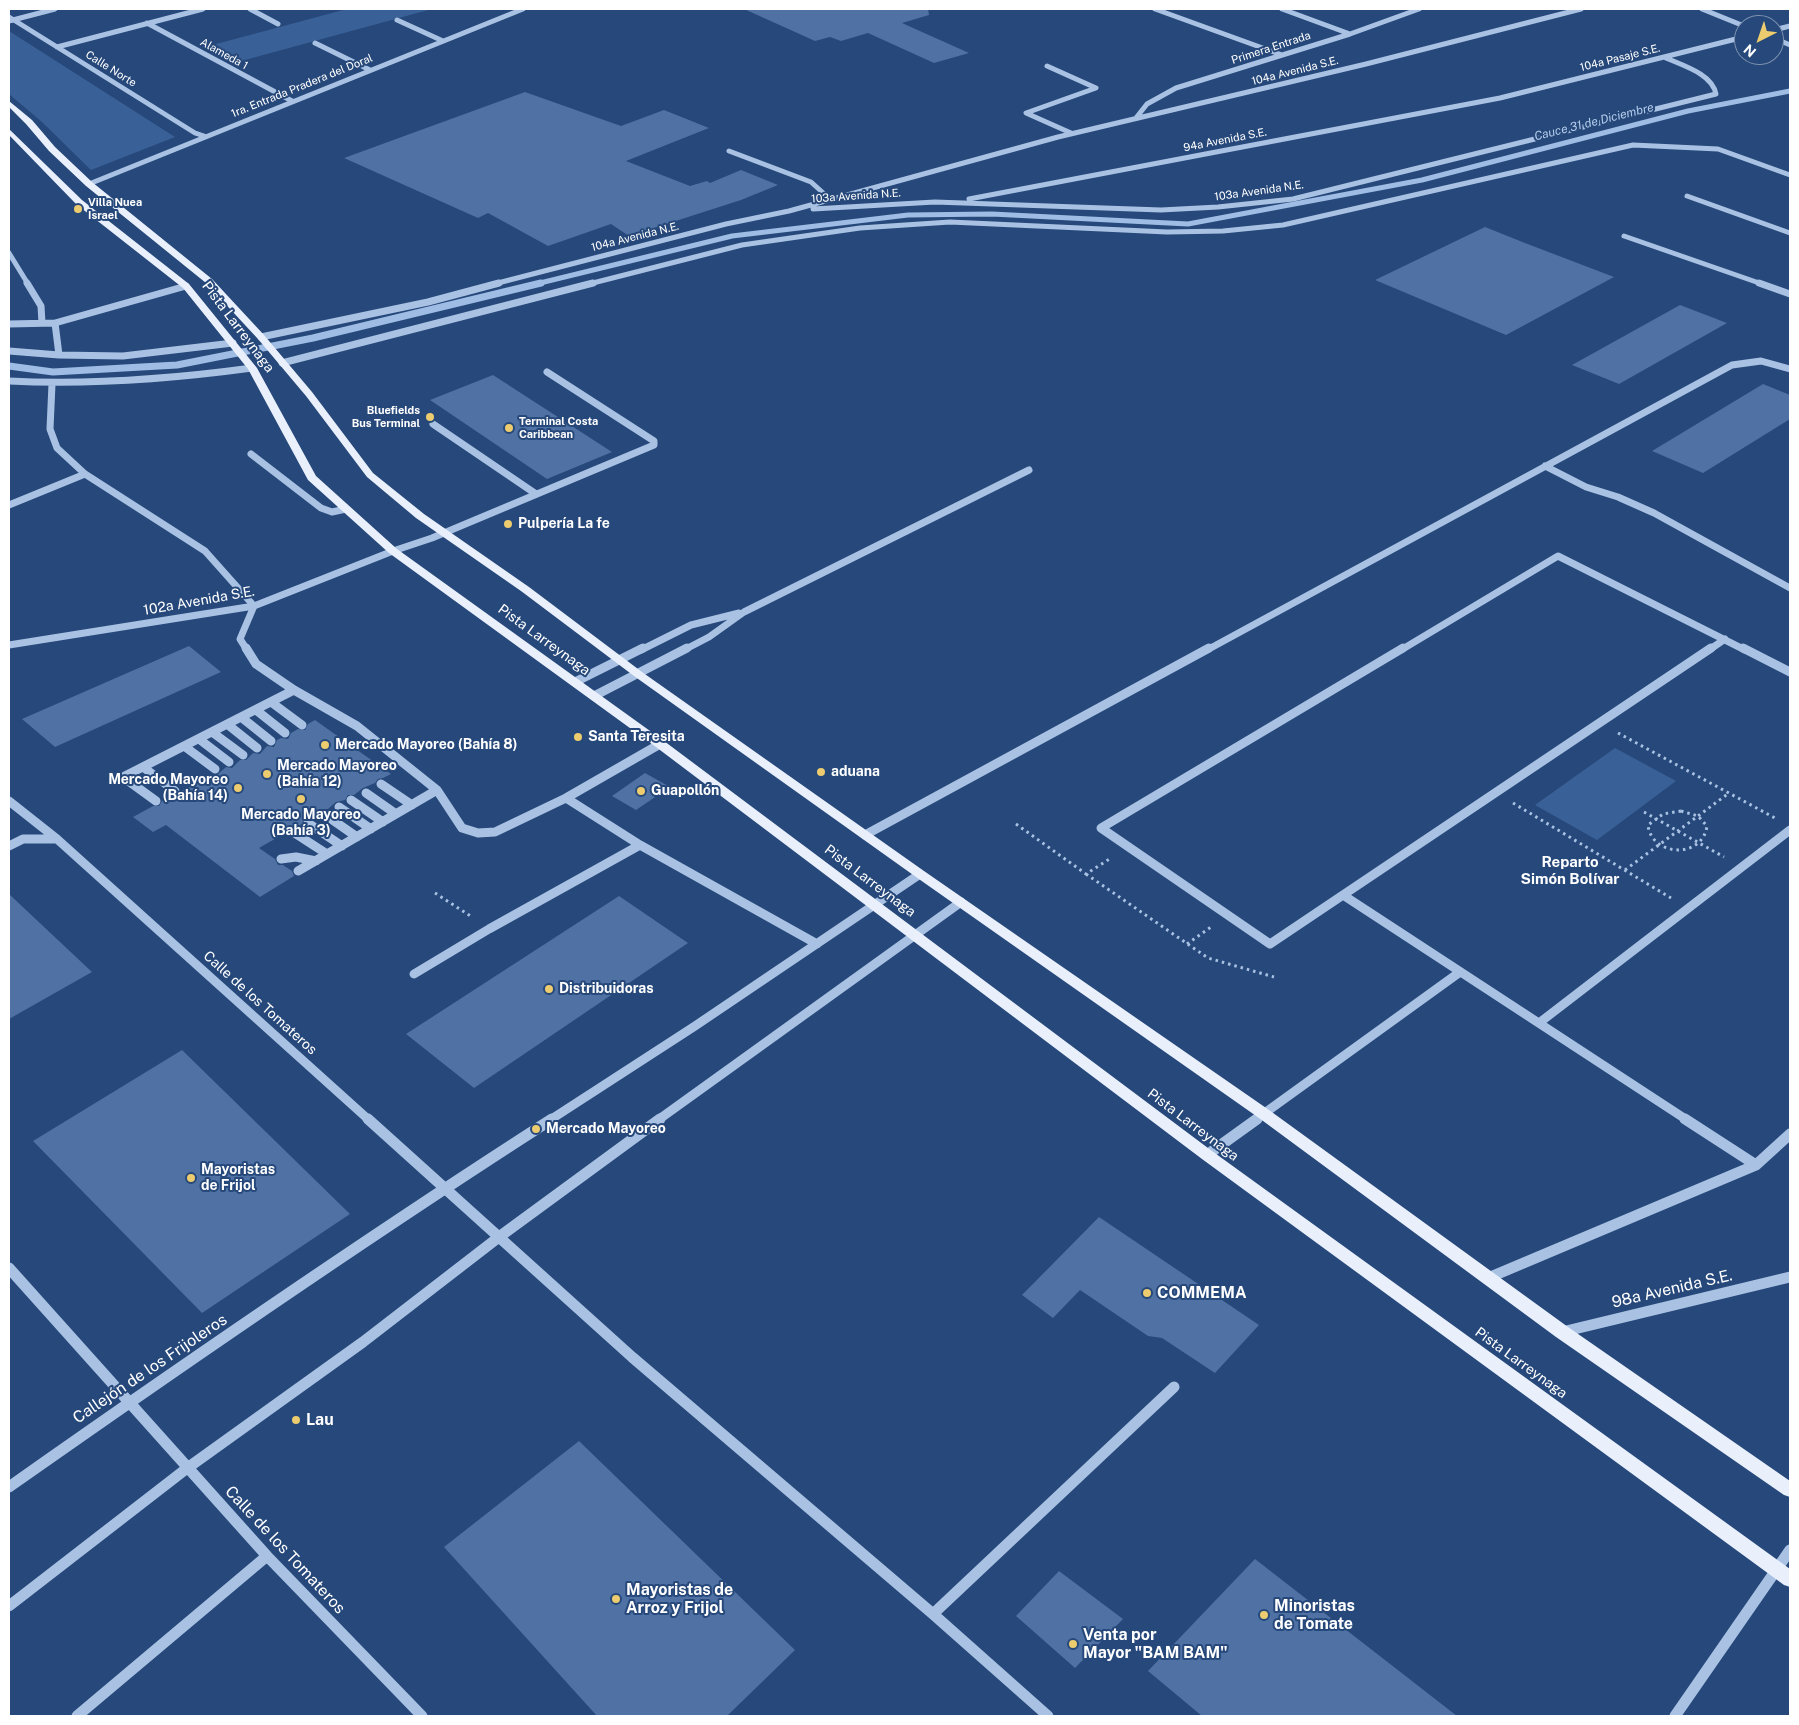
<!DOCTYPE html>
<html>
<head>
<meta charset="utf-8">
<style>
  body { margin:0 }
  #map { position:relative; width:1799px; height:1725px; overflow:hidden; background:#26487a; font-family:"Public Sans",sans-serif }
  canvas { display:block }
  .frame { position:absolute; inset:0; border:10px solid #fff; pointer-events:none }
  .north { position:absolute; left:1734px; top:15px; width:50px; height:50px; box-sizing:border-box; background:#26487a; border:1px solid #7d91af; border-radius:50%; rotate:221deg; font-size:14px; font-weight:700; line-height:20px; text-align:center; color:#fff }
  .north::after { content:''; display:block; margin:auto; width:18px; height:22px; background:#eccc6f; clip-path:polygon(50% 0,100% 100%,50% 72%,0 100%) }
</style>
</head>
<body>
<div id="map">
<canvas width="1799" height="1725"></canvas>
<div class="frame"></div>
<div class="north">N</div>
</div>
<script>
const ctx = document.querySelector('canvas').getContext('2d');
ctx.lineJoin = 'round';
function paint(path, color) {
  ctx.fillStyle = color;
  ctx.fill(path, 'evenodd');
}
function trace(path, color, width, dash) {
  ctx.strokeStyle = color;
  ctx.lineWidth = width;
  ctx.lineCap = dash ? 'butt' : 'round';
  ctx.setLineDash(dash || []);
  ctx.stroke(path);
}
function write(font, color, halo, rows, align = 'center') {
  ctx.font = font + ' "Public Sans",sans-serif';
  ctx.lineWidth = 4;
  ctx.setLineDash([]);
  ctx.textBaseline = 'middle';
  ctx.strokeStyle = halo;
  ctx.fillStyle = color;
  for (const [text, x, y, turn = 0] of rows) {
    ctx.save();
    ctx.translate(x, y);
    ctx.rotate((+turn || 0) * Math.PI / 180);
    ctx.textAlign = isNaN(turn) ? turn : align;
    if (halo) ctx.strokeText(text, 0, 0);
    ctx.fillText(text, 0, 0);
    ctx.restore();
  }
}
const green = new Path2D(`
  M347 9H432L234 63 205 47Z
  M9 31 175 137 91 170 42 122 9 94Z
  M1615 748 1676 781 1597 840 1535 805Z`);
const streamFar1 = new Path2D(`
  M536 284 732 236 908 215 992 214 1188 224 1422 180 1688 111 1790 91`);
const stream = new Path2D(`
  M9 366 53 372 177 365 313 338 541 283`);
const building = new Path2D(`
  M744 9H928L929 15 902 23 969 53 934 63 868 33 841 41 830 37 815 41Z
  M525 92 621 126 664 110 709 128 626 161 690 186 707 181 710 183 741 170 778 185 741 200 629 236 611 224 548 246 488 213 478 218 344 158Z
  M1485 227 1525 243 1614 277 1506 335 1375 280Z
  M1680 305 1727 323 1619 384 1572 365Z
  M493 375 612 452 547 479 430 400Z
  M1763 384 1790 395V419L1703 473 1652 451Z
  M189 646 221 672 55 747 22 719Z
  M315 720 391 774 383 778 378 779 375 783 363 788 354 795H348L345 800 336 802 328 809H321L318 815 312 818H305L302 824 297 827H290L287 832 259 848 275 859 278 865H283L292 871 294 876 260 897 166 825 153 832 133 817 153 806H159L162 801 172 796H178L181 791 213 775 218 774 226 767 232 768 240 760H246L253 753 260 754 267 746 274 747 277 740 281 738 288 739 291 733 298 729 305 730 308 724Z
  M645 773 670 787 636 810 612 796Z
  M9 894 92 972 9 1019Z
  M619 896 688 943 474 1088 406 1034Z
  M182 1050 350 1214 202 1313 33 1141Z
  M1099 1217 1259 1325 1215 1373 1162 1338 1148 1336 1080 1290 1053 1318 1022 1295Z
  M579 1441 795 1650 727 1716H597L444 1547Z
  M1255 1559 1457 1716H1202L1148 1671Z
  M1059 1571 1123 1619 1075 1668 1016 1616Z`);
const path = new Path2D(`
  M1618 733 1775 818
  M1513 803 1671 898
  M1681 811 1698 816 1707 826C1702 860 1651 856 1648 825L1663 814Z
  M1644 812 1724 857
  M1016 824 1086 874 1111 858
  M1625 870 1729 793
  M1086 874 1208 958 1274 977
  M435 893 472 917
  M1187 944 1211 927`);
const minorFar3 = new Path2D(`
  M250 9 278 24
  M1155 9 1282 55
  M1282 9 1350 34
  M1702 9 1744 26
  M9 17 195 133 204 136
  M397 20 443 41
  M9 21 55 9
  M147 23 292 101
  M1774 30 1790 26
  M1774 38 1790 45
  M315 43 370 70
  M57 47 203 9
  M1047 66 1096 88 1026 113 1071 133
  M1136 118 1147 104 1176 88 1350 34 1419 9
  M729 151 811 182 831 200
  M89 184 523 9
  M1687 196 1790 233
  M969 199 1500 98 1744 37
  M813 209 935 202 1161 210 1218 207 1293 199 1716 94C1712 73 1681 65 1664 57
  M1624 236 1762 284
  M9 253 28 284
  M494 284 726 224 789 211 1058 137 1366 64 1581 9
  M589 284 742 245 860 228 950 222 1167 232 1223 231 1283 225 1633 145 1718 149 1790 175`);
const minorFar2 = new Path2D(`
  M27 283 41 306 42 323
  M1759 283 1790 294
  M55 323 59 355
  M9 324 55 323 186 286
  M261 337 428 302 499 283
  M9 351 59 355 123 356 233 343
  M282 363 593 283
  M9 381C91 385 171 379 252 368
  M52 384 50 429 57 448 85 474 205 551 254 606
  M433 424 536 494
  M251 454 321 508 332 512 346 509
  M1545 466 1586 487 1618 497 1654 513 1790 588
  M9 505 85 474
  M9 645 254 606 393 551 432 538 654 445V441L547 372
  M247 650 240 639 254 606
  M641 650 691 625 739 613
  M684 650 709 637 744 612 1029 470
  M1207 650 1732 365 1761 361 1790 369
  M1401 650 1558 556 1745 650
  M1709 650 1725 639`);
const minorFar1 = new Path2D(`
  M246 648 256 664 294 690 357 726 437 790 462 828 478 833 495 832 566 798 660 744
  M1403 648 1101 828 1270 944 1343 895 1687 1120
  M1743 648 1790 672
  M575 682 643 648
  M594 696 687 648
  M271 702 302 725
  M256 710 285 733
  M241 717 271 741
  M227 724 257 748
  M212 732 243 755
  M199 739 229 762
  M184 746 215 769
  M143 767 175 791
  M381 784 412 805
  M366 793 396 814
  M566 798 640 845 817 944
  M351 800 383 822
  M9 801 57 839 369 1120
  M156 801 123 777 294 690
  M339 807 371 829
  M324 814 357 837
  M308 823 342 846
  M293 832 327 854
  M865 835 1209 648
  M9 846 23 839H57
  M281 859 296 857 316 861
  M298 871 437 790
  M1343 895 1711 648
  M414 974 489 929 640 845
  M1539 1023 1790 830
  M550 1120 695 1026 920 874
  M658 1120 961 902
  M1255 1120 1460 972`);
const minor = new Path2D(`
  M368 1119 632 1357 933 1614 1048 1716
  M1685 1119 1756 1165
  M1207 1155 1257 1119
  M9 1268 267 1556 422 1716
  M1488 1278 1756 1165 1790 1134
  M1562 1332 1790 1277
  M9 1487C188 1361 368 1237 552 1119
  M9 1606 186 1469 363 1342 499 1237 660 1119
  M933 1614 1174 1387
  M77 1716 267 1556
  M1675 1716 1790 1550`);
const major = new Path2D(`
  M9 101 32 120 55 147 92 182 212 279 264 335 312 392 373 473 424 514 529 587 642 672 924 871 1269 1110 1568 1327 1790 1481V1497L1784 1495 1556 1337 1259 1118 916 877 634 676 521 591 416 518 367 477 306 396 258 339 206 283 86 186 49 151 26 124 9 107Z
  M9 129 82 200 189 284 257 368 316 476 397 549 664 741 1212 1151 1790 1569V1587L1784 1585 1202 1159 656 747 389 553 308 480 248 369 183 288 76 204 9 135Z`);
const markers = [
  [78,209,5,"#eccc6f"],
  [430,417,5,"#eccc6f"],
  [509,428,5,"#eccc6f"],
  [508,524,5,"#eccc6f"],
  [578,737,5,"#eccc6f"],
  [325,745,5,"#eccc6f"],
  [821,772,5,"#eccc6f"],
  [267,774,5,"#eccc6f"],
  [238,788,5,"#eccc6f"],
  [641,791,5,"#eccc6f"],
  [301,799,5,"#eccc6f"],
  [549,989,5,"#eccc6f"],
  [536,1129,5,"#eccc6f"],
  [191,1178,5,"#eccc6f"],
  [1147,1293,5,"#eccc6f"],
  [296,1420,5,"#eccc6f"],
  [616,1599,5,"#eccc6f"],
  [1264,1615,5,"#eccc6f"],
  [1073,1644,5,"#eccc6f"]
];
const farStreetnames = [
  ["Primera Entrada",1271,48,-18],
  ["Alameda 1",224,54,29],
  ["104a Pasaje S.E.",1620,58,-14],
  ["Calle Norte",111,69,32],
  ["104a Avenida S.E.",1295,71,-14],
  ["1ra. Entrada Pradera del Doral",302,86,-22],
  ["94a Avenida S.E.",1225,140,-11],
  ["103a Avenida N.E.",1259,191,-8],
  ["103a Avenida N.E.",856,196,-4],
  ["104a Avenida N.E.",635,237,-14]
];
const farPoinames = [
  ["Villa Nuea",88,203],
  ["Israel",88,216],
  ["Bluefields",420,411,"right"],
  ["Bus Terminal",420,424,"right"],
  ["Terminal Costa",519,422],
  ["Caribbean",519,435]
];
const farWaternames = [
  ["Cauce 31 de Diciembre",1594,122,-14]
];
const streetNames = [
  ["Pista Larreynaga",238,327,53],
  ["102a Avenida S.E.",199,601,-10],
  ["Pista Larreynaga",544,640,36],
  ["Pista Larreynaga",870,881,37],
  ["Calle de los Tomateros",260,1003,42],
  ["Pista Larreynaga",1193,1125,37],
  ["Pista Larreynaga",1521,1363,36]
];
const poiNames = [
  ["Pulpería La fe",518,524],
  ["Santa Teresita",588,737],
  ["Mercado Mayoreo (Bahía 8)",335,745],
  ["Mercado Mayoreo",277,766],
  ["(Bahía 12)",277,782],
  ["aduana",831,772],
  ["Mercado Mayoreo",228,780,"right"],
  ["(Bahía 14)",228,796,"right"],
  ["Guapollón",651,791],
  ["Mercado Mayoreo",301,815,"center"],
  ["(Bahía 3)",301,831,"center"],
  ["Distribuidoras",559,989],
  ["Mercado Mayoreo",546,1129],
  ["Mayoristas",201,1170],
  ["de Frijol",201,1186]
];
const neighbourhoodNames = [
  ["Reparto",1570,862],
  ["Simón Bolívar",1570,879]
];
const nearStreetnames = [
  ["98a Avenida S.E.",1672,1289,-13],
  ["Callejón de los Frijoleros",150,1369,-34],
  ["Calle de los Tomateros",285,1550,47]
];
const nearPoinames = [
  ["COMMEMA",1157,1293],
  ["Lau",306,1420],
  ["Mayoristas de",626,1590],
  ["Arroz y Frijol",626,1608],
  ["Minoristas",1274,1606],
  ["de Tomate",1274,1624],
  ["Venta por",1083,1635],
  ["Mayor \"BAM BAM\"",1083,1653]
];
paint(green, '#3a6197');
trace(streamFar1, '#9ebce4', 5);
trace(stream, '#9ebce4', 7);
paint(building, '#4f71a3');
trace(path, '#a9c2e3', 3, [2.5, 4]);
trace(minorFar3, '#a9c2e3', 5);
trace(minorFar2, '#a9c2e3', 7);
trace(minorFar1, '#a9c2e3', 9);
trace(minor, '#a9c2e3', 11);
paint(major, '#e9f0fc');
for (const [x, y, r, color] of markers) {
  const dot = new Path2D();
  dot.arc(x, y, r, 0, 2 * Math.PI);
  ctx.fillStyle = color;
  ctx.fill(dot);
  trace(dot, '#26487a', 2);
}
write('11px', '#fff', '#26487a', farStreetnames);
write('bold 11px', '#fff', '#26487a', farPoinames, 'left');
write('italic 12px', '#b4cceb', '#26487a', farWaternames);
write('14px', '#fff', '#26487a', streetNames);
write('bold 14px', '#fff', '#26487a', poiNames, 'left');
write('bold 15px', '#fff', '#26487a', neighbourhoodNames);
write('16px', '#fff', '#26487a', nearStreetnames);
write('bold 16px', '#fff', '#26487a', nearPoinames, 'left');
</script>
</body>
</html>
